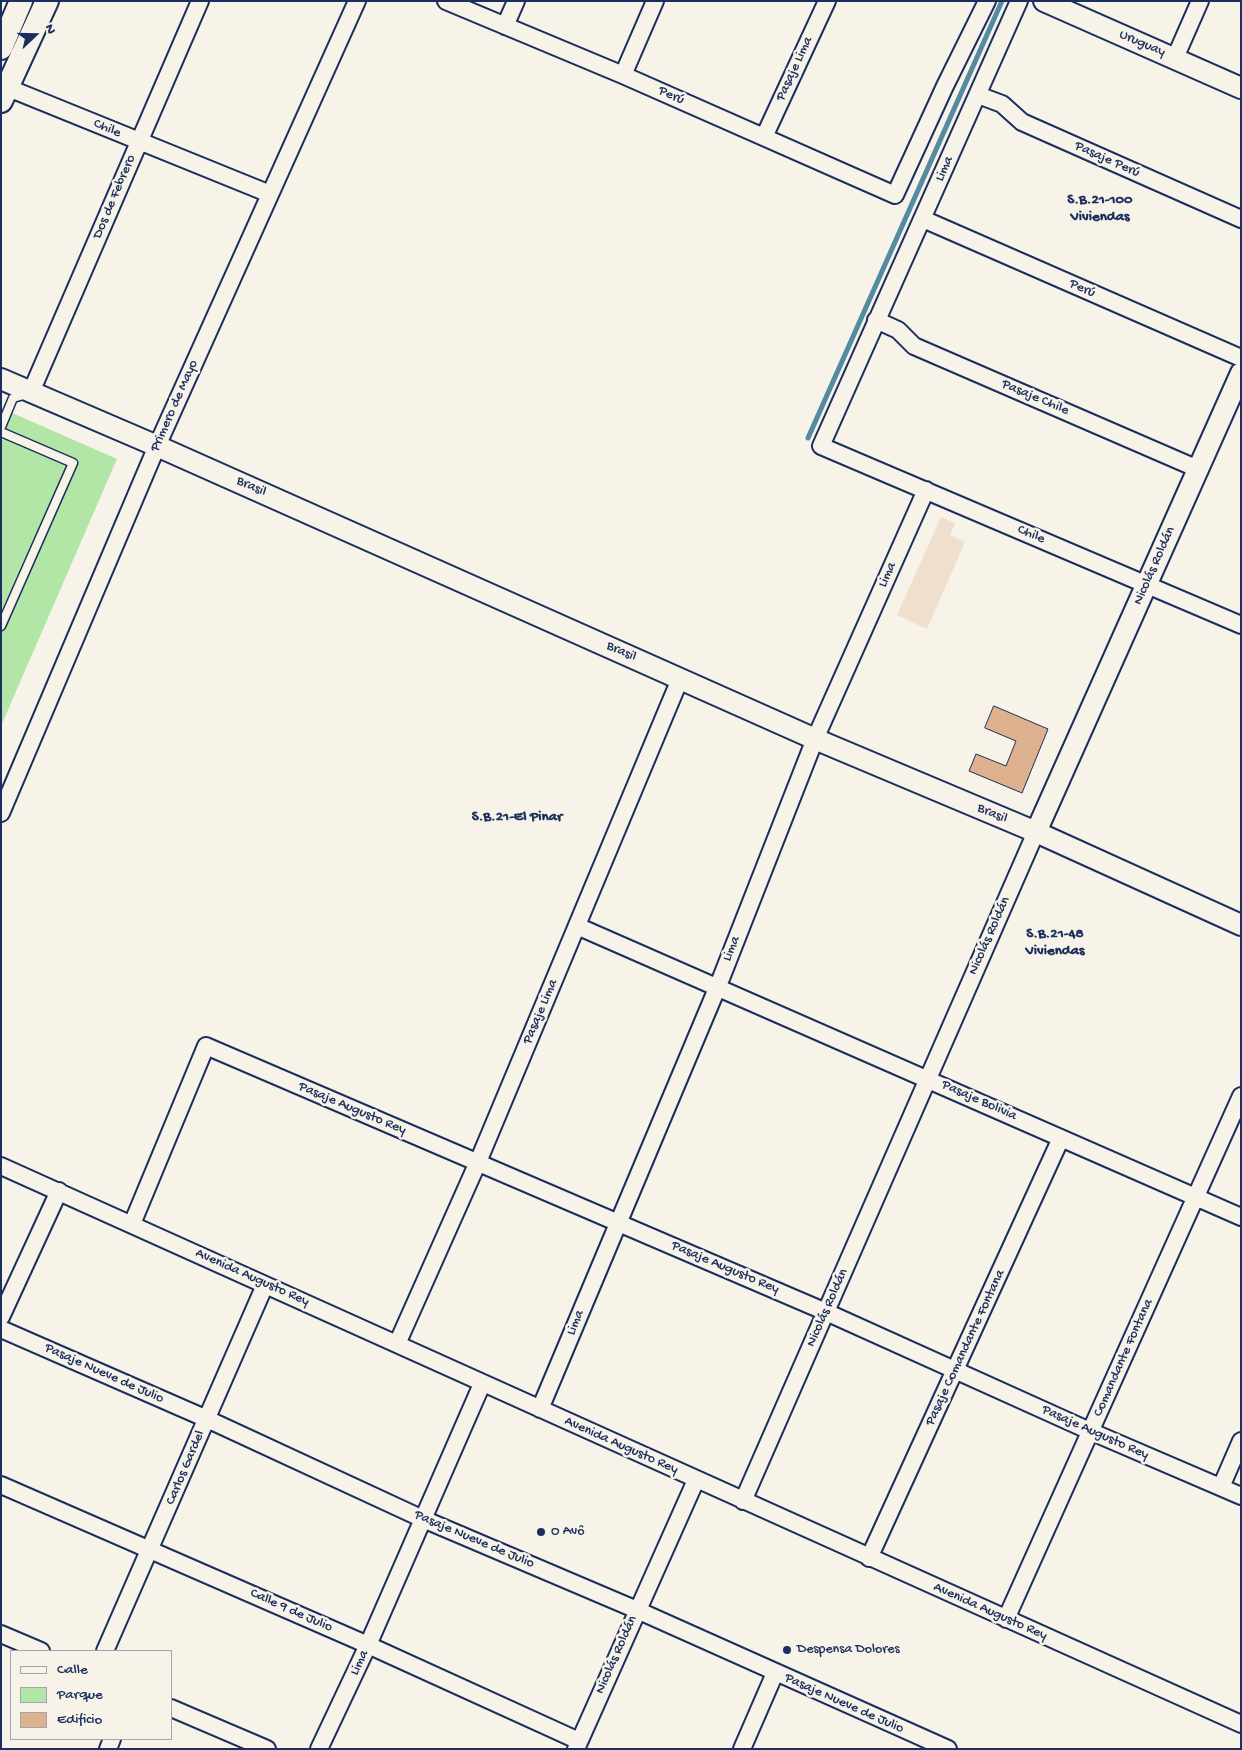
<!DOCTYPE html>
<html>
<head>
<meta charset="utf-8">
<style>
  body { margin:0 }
  #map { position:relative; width:1242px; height:1750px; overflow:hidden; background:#f7f3e8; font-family:"Gochi Hand",sans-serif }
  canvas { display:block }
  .frame { position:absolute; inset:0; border:2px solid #1b2f5e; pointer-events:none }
  .legend { position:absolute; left:10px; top:1650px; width:162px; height:90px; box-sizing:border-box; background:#f7f3e8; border:1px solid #9fa5b1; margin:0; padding:6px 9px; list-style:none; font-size:15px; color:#1b2f5e }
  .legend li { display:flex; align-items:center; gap:10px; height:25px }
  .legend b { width:25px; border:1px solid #9fa5b1 }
  .north { position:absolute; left:10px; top:10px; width:50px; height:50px; -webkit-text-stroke:4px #f7f3e8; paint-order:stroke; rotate:69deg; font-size:14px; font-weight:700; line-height:20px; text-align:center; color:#1b2f5e }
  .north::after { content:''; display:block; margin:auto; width:18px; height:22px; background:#1b2f5e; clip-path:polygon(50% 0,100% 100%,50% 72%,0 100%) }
</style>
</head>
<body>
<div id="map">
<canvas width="1242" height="1750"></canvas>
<div class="frame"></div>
<ul class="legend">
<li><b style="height:6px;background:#f7f3e8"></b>Calle</li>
<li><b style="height:14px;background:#b2e6a7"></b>Parque</li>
<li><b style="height:14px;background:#ddb18e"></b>Edificio</li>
</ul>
<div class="north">N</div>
</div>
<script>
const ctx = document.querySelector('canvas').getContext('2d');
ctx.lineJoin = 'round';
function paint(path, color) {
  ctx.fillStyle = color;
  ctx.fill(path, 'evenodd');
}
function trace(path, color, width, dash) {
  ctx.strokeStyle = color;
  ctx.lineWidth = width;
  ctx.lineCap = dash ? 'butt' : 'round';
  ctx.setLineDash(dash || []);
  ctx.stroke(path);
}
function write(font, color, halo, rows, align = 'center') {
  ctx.font = font + ' "Gochi Hand",sans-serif';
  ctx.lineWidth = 5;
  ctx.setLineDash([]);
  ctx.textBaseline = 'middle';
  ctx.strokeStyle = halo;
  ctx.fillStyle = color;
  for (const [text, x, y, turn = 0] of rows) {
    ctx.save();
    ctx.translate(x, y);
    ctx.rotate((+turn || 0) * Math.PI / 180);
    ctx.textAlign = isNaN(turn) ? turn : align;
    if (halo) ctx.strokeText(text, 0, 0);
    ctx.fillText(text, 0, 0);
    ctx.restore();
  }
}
const built = new Path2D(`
  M941 517 955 523 950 535 965 542 927 629 897 615Z`);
const green = new Path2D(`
  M1 408 117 459 1 726Z`);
const stream = new Path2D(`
  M808 438 1002 1`);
const building = new Path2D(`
  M994 706 1048 729 1022 793 969 771 976 754 1006 766 1016 741 985 728Z`);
const service = new Path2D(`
  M1 427 13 398 27 394
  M1 432 73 463 1 626`);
const minor = new Path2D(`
  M446 1 623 75 895 195 945 86 987 1
  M1019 1 821 446 1241 625
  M505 26 516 1
  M1175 58 1200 1
  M623 75 655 1
  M1 85 270 194
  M978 95 1002 104 1022 122 1241 219
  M764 137 827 1
  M923 219 1241 358
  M876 320 898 330 914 346 1198 469
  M31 392 200 1
  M1 813 157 446 357 1
  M577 926 1241 1217
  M1 1166 1241 1724
  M132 1224 206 1046 826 1312 1092 1432 1241 1496
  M1 1317 59 1191
  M1 1329 207 1419 423 1519 637 1610 948 1749
  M397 1344 478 1162 680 679
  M540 1409 718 986 815 739 926 490
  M1 1485 368 1645 579 1741
  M1221 1487 1241 1441
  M743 1501 1036 832
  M869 1558 1061 1138
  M1006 1619 1241 1096
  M1 1634 41 1651
  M105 1651 265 1285
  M171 1708 267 1749
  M108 1749 112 1739
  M319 1749 368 1645 482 1384
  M576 1749 696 1480
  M742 1749 775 1673`);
const tertiary = new Path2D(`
  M1044 1 1241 88
  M1 379 157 446 815 739 1036 832 1241 925
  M1036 832 1241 373`);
const secondary = new Path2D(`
  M1 48 21 1
  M1 101 47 1`);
const markers = [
  [541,1532,5,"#1b2f5e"],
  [787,1650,5,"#1b2f5e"]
];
const streetNames = [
  ["Uruguay",1142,44,23],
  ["Pasaje Lima",795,69,-65],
  ["Perú",671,96,24],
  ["Chile",107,129,23],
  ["Pasaje Perú",1107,160,24],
  ["Lima",945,169,-66],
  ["Dos de Febrero",115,197,-67],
  ["Perú",1082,289,24],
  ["Pasaje Chile",1035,398,23],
  ["Primero de Mayo",175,406,-66],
  ["Brasil",251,487,24],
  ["Chile",1031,535,23],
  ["Nicolás Roldán",1155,566,-66],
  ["Lima",888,575,-66],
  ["Brasil",621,652,24],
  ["Brasil",992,814,23],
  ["Nicolás Roldán",990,936,-66],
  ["Lima",732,949,-68],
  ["Pasaje Lima",541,1012,-67],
  ["Pasaje Bolivia",979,1101,24],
  ["Pasaje Augusto Rey",352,1109,23],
  ["Pasaje Augusto Rey",725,1268,23],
  ["Avenida Augusto Rey",252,1278,24],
  ["Nicolás Roldán",828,1308,-66],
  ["Lima",576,1323,-68],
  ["Pasaje Comandante Fontana",966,1348,-65],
  ["Comandante Fontana",1124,1358,-66],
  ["Pasaje Nueve de Julio",104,1374,24],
  ["Pasaje Augusto Rey",1095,1433,24],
  ["Avenida Augusto Rey",621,1446,24],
  ["Carlos Gardel",186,1468,-67],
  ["Pasaje Nueve de Julio",474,1540,23],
  ["Calle 9 de Julio",291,1611,24],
  ["Avenida Augusto Rey",990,1612,24],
  ["Nicolás Roldán",617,1655,-66],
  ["Lima",360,1663,-65],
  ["Pasaje Nueve de Julio",844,1704,24]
];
const poiNames = [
  ["O Avô",551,1532],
  ["Despensa Dolores",797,1650]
];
const neighbourhoodNames = [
  ["S.B.21-100",1100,201],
  ["Viviendas",1100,218],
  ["S.B.21-El Pinar",517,818],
  ["S.B.21-48",1055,935],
  ["Viviendas",1055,952]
];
paint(built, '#efdfcd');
paint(green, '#b2e6a7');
trace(stream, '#538ba2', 5);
paint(building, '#ddb18e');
trace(building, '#1b2f5e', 1);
trace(service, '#1b2f5e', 11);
trace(minor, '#1b2f5e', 20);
trace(tertiary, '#1b2f5e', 24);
trace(secondary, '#1b2f5e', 26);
trace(service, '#f7f3e8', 8);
trace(minor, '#f7f3e8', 16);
trace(tertiary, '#f7f3e8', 20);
trace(secondary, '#f7f3e8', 22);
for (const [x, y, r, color] of markers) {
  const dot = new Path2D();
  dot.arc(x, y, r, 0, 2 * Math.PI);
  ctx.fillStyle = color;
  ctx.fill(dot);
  trace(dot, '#f7f3e8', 2);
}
write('14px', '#1b2f5e', '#f7f3e8', streetNames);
write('14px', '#1b2f5e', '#f7f3e8', poiNames, 'left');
write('bold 15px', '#1b2f5e', '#f7f3e8', neighbourhoodNames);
</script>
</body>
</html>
